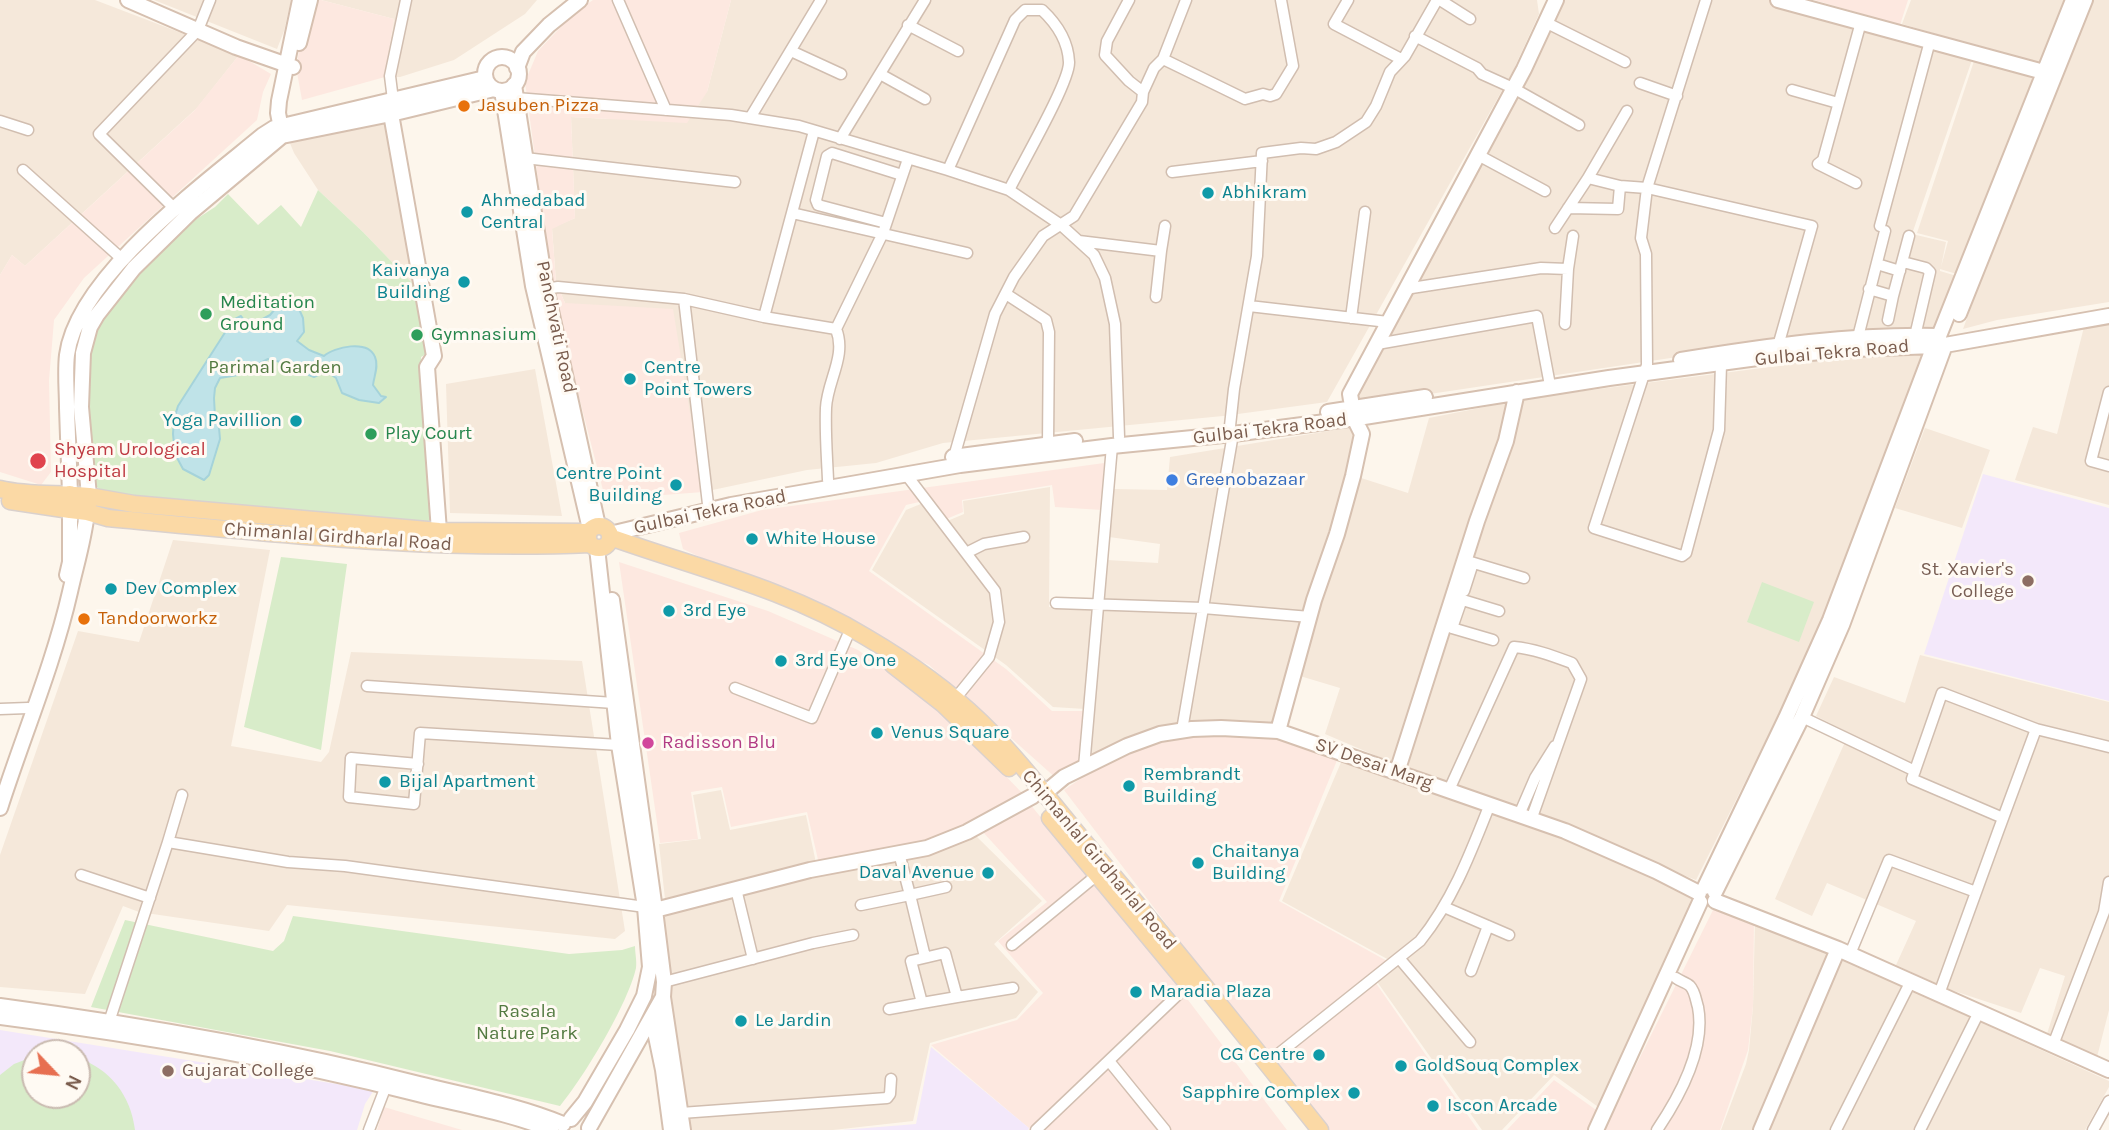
<!DOCTYPE html>
<html>
<head>
<meta charset="utf-8">
<style>
  body { margin:0 }
  #map { position:relative; width:2109px; height:1130px; overflow:hidden; background:#fdf6ec; font-family:Karla,sans-serif }
  canvas { display:block }
  .north { position:absolute; left:21px; top:1039px; width:70px; height:70px; box-sizing:border-box; background:#fffaf3; border:2px solid #cabbb1; border-radius:50%; rotate:116deg; font-size:19px; font-weight:700; line-height:28px; text-align:center; color:#7a5c4d }
  .north::after { content:''; display:block; margin:auto; width:24px; height:32px; background:#e76f51; clip-path:polygon(50% 0,100% 100%,50% 72%,0 100%) }
</style>
</head>
<body>
<div id="map">
<canvas width="2109" height="1130"></canvas>
<div class="north">N</div>
</div>
<script>
const ctx = document.querySelector('canvas').getContext('2d');
ctx.lineJoin = 'round';
function paint(path, color) {
  ctx.fillStyle = color;
  ctx.fill(path, 'evenodd');
}
function trace(path, color, width, dash) {
  ctx.strokeStyle = color;
  ctx.lineWidth = width;
  ctx.lineCap = dash ? 'butt' : 'round';
  ctx.setLineDash(dash || []);
  ctx.stroke(path);
}
function write(font, color, halo, rows, align = 'center') {
  ctx.font = font + ' Karla,sans-serif';
  ctx.lineWidth = 6;
  ctx.setLineDash([]);
  ctx.textBaseline = 'middle';
  ctx.strokeStyle = halo;
  ctx.fillStyle = color;
  for (const [text, x, y, turn = 0] of rows) {
    ctx.save();
    ctx.translate(x, y);
    ctx.rotate((+turn || 0) * Math.PI / 180);
    ctx.textAlign = isNaN(turn) ? turn : align;
    if (halo) ctx.strokeText(text, 0, 0);
    ctx.fillText(text, 0, 0);
    ctx.restore();
  }
}
const residential = new Path2D(`
  M0 0H95L239 55 198 107 25 266 12 255 0 275Z
  M154 0H291L284 31 277 49Z
  M321 0H537L525 14 454 60 400 77H385L394 19Z
  M731 0H1537L1539 14 1513 71 1327 402 1223 416 943 443 876 463 807 470 703 492 565 303 556 282 552 228 575 218 571 117 610 119 707 92Z
  M1562 0H1770L1973 57 1912 234 1946 242 1941 267 1948 241 1917 233 1975 58 2039 75 1960 275 1940 269V271L1960 277 1938 334 1751 346 1356 405 1354 396Z
  M1911 0H2067L2042 65 1902 24Z
  M2089 0H2109V302L1997 320 1963 329 2056 75Z
  M382 112 415 270 416 287 363 232 318 190 294 153 287 136Z
  M2109 321V505L2015 480 2033 427 2057 434 2084 327Z
  M1925 354 1862 525 1807 658 1696 880 1404 769 1521 399 1863 355Z
  M535 369 562 516 450 513 446 384Z
  M1510 402 1500 440 1393 763 1325 734 1340 688 1300 676 1358 477 1408 493 1429 418Z
  M1353 427 1357 437 1276 728 1216 725 1087 762 1107 560 1158 563 1160 544 1109 537 1113 489 1167 490 1170 457Z
  M1925 428 1990 450 1962 528 1895 508Z
  M1050 487 1049 607 1094 609 1085 709 1053 707 1006 665 872 570 906 510 928 501 945 522 964 514 963 501Z
  M173 540 270 550 231 746 321 762 329 752 351 652 582 661 625 931 615 939 287 905 269 931 139 912 123 906 85 994 0 987V855L78 631 139 642Z
  M1920 655 2109 702V1010L2097 1057 2047 1034 2065 976 2040 968 2021 1013 1948 989 1896 965 1916 921 1827 883 1812 916 1775 899 1849 733 1816 716 1834 677 1905 703Z
  M1342 760 1557 836 1694 896 1601 1109 1554 1075 1502 1130H1482L1373 976 1389 960 1282 901Z
  M721 790 730 830 806 815 816 863 665 899 659 844 701 839 693 795Z
  M975 835 1042 901 994 944 1038 992 1016 1018 930 1043 913 1121 833 1130H688L659 912Z
  M1755 920 1832 952 1756 1130H1721L1746 1064 1749 1050 1753 1006Z
  M1842 959 2109 1081V1087L2085 1130H1767Z`);
const commercial = new Path2D(`
  M309 0H321L394 19 385 77 302 100 296 67Z
  M593 0H731L707 92 687 123 571 117 575 218 552 229 556 282 565 303 673 309 703 492 611 499 604 494 554 300 525 82 538 51 574 13Z
  M1814 0H1908L1900 25Z
  M239 55 271 74 263 92 257 120 84 278 54 320 49 380 51 472 41 485 0 472V275L12 255 25 266 194 111Z
  M1104 463 1102 510 1055 507 1052 485 962 500 963 512 944 520 928 500 906 505 869 571 1006 669 1052 711H1084L1082 765 1057 779 929 665 683 549 679 533 762 510Z
  M619 562 768 611 858 650 944 712 1025 796 965 827 923 844 819 864 807 812 731 827 722 787 691 792 698 839 660 843Z
  M1238 733 1262 735 1338 758 1279 901 1387 961 1371 976 1478 1130H1324L1064 790 1096 768 1130 751 1160 740Z
  M1030 804 1185 996 1287 1130H1031L931 1045 1017 1020 1043 993 998 941 1047 902 982 831Z
  M1715 906 1754 919 1753 1006 1748 1050 1720 1130H1604Z
  M1554 1080 1599 1112 1589 1130H1507Z
  M384 1107 462 1130H377Z`);
const education = new Path2D(`
  M1983 474 2109 508V701L1924 654Z
  M0 1030 374 1090 365 1104 357 1130H0ZM35 1053H77V1095H35Z
  M931 1047 1029 1128 1028 1130H842L916 1124Z`);
const green = new Path2D(`
  M318 190 363 232 416 287 428 353 421 357 433 510 428 525 148 500 101 491 94 484 81 404 94 323 102 310 192 222 215 207 228 194 258 225 281 205 301 227Z
  M281 557 347 564 321 750 244 727Z
  M1762 582 1814 602 1799 642 1747 622Z
  M293 916 569 954 622 950 635 946C635 953 637 961 636 968 628 1004 584 1077 560 1106L330 1051 91 1007 125 920 273 951 284 941Z
  M35 1056V1095H77V1058C110 1068 131 1096 135 1130H0V1075L14 1064Z`);
const water = new Path2D(`
  M290 306 299 309 303 318 304 332 297 341 309 350 324 356C334 347 368 339 375 357 379 366 374 376 373 385L381 396 386 397 379 403 359 400 342 393 336 378 326 371 314 377 296 370 289 364 268 359 238 375 220 378 215 388 214 398 215 417 219 428 220 439 209 475 204 480 183 469 175 454 173 434 174 419 178 406 233 320 241 316 246 323 250 319 259 321 270 315 275 309Z`);
const street = new Path2D(`
  M618 0 666 110
  M1348 0 1334 24 1401 59
  M1440 0 1470 19
  M1706 0 1647 188 1641 238 1646 254 1647 365 1594 528 1682 556 1686 553 1719 430 1721 364
  M1545 22 1625 62
  M908 25 958 51
  M1415 36 1477 68 1482 74 1513 88 1579 125
  M791 51 841 74
  M1163 59 1186 0
  M880 74 925 99
  M1640 83 1677 96
  M1792 90 1838 103
  M1143 92 1154 68 1163 59 1245 99 1263 94 1270 96 1276 94 1293 66 1281 0
  M516 98 731 115 799 126 948 170 1009 190 1061 225 1094 255 1105 278 1115 324 1119 437
  M393 100 390 76 406 0
  M1627 111 1588 178 1620 186 1647 188 1812 226 1778 346
  M750 118 821 0
  M0 121 28 130
  M814 131 764 317 836 329 883 233 908 159
  M840 139 925 0
  M1478 155 1545 191
  M525 158 735 182
  M23 170 122 259
  M948 170 1015 20 1025 10H1042C1057 24 1068 40 1069 62 1070 82 1020 167 1009 190
  M1172 172 1262 161
  M1856 183 1818 164 1823 160 1861 22
  M1568 208 1618 209 1620 186
  M175 209 99 134 198 30 210 0
  M792 213 967 253
  M886 223 818 205 816 200 827 156 832 153 902 175
  M1880 226 1930 41
  M1555 228 1588 178
  M1079 241 1161 251 1165 226
  M1903 262 1926 268 1930 272 1915 336
  M1877 264 1900 271
  M1568 269 1573 236
  M546 289 558 287 684 299
  M1405 289 1541 268 1568 269 1565 324
  M1869 289 1893 296 1888 320
  M1006 294 1046 320 1049 332 1048 444
  M1893 296 1909 236
  M1156 297 1161 251
  M1249 306 1388 322
  M1351 318 1365 212
  M1858 337 1885 231
  M1377 344 1537 316 1549 380
  M2109 392 2091 461 2109 466
  M1230 426 1234 389 1257 256 1262 153 1301 148 1316 149 1336 142 1366 122 1376 106 1390 72 1405 56 1437 0
  M954 457 995 314 1014 277 1043 236 1074 216 1142 102 1143 92 1129 81 1105 55 1107 41 1129 0
  M905 473 995 591 999 622 989 657 955 699
  M828 480C827 456 825 432 826 408 827 381 847 356 836 329
  M708 504 684 299 764 317
  M966 553 984 544 1024 537
  M1464 560 1524 578
  M1464 591 1473 563
  M1456 598 1499 611
  M1462 599 1452 628 1493 640
  M1056 603 1203 608 1310 617
  M367 686 614 703
  M735 688 812 718 847 637
  M0 709 28 708
  M1802 717 1915 771
  M2036 729 2109 747
  M1182 730 1233 434
  M418 764 351 758 349 797 414 804 420 733 619 745
  M1084 767 1112 446
  M1449 790 1514 647C1535 649 1553 656 1572 663L1581 679 1531 820
  M1519 815 1535 778 1555 746
  M168 842 182 795
  M81 875 150 898
  M736 889 753 959
  M861 905 910 895 899 853
  M1444 907 1509 935
  M1012 945 1097 875
  M945 953 957 997 922 1003 911 961Z
  M1850 954 1889 860 1976 892
  M925 957 910 895 946 887
  M1399 958 1470 1042
  M1471 971 1488 926
  M664 982 813 943 853 935
  M1939 994C1971 906 2003 817 2036 729L1942 693 1912 779 2003 818
  M957 997 1013 988
  M889 1009 922 1003
  M109 1022 168 842 288 862 345 866 645 907
  M2053 1045 2104 912 2109 882
  M1109 1061 1165 1130
  M1267 1063 1420 941C1453 900 1471 852 1490 804
  M681 1113 887 1098 890 1094 891 1079
  M369 1130 386 1086
  M1036 1130 1188 985
  M1657 1130C1680 1096 1706 1049 1698 1007 1696 1001 1695 991 1690 986 1687 983 1680 981 1676 978
  M1836 1130 1911 981
  M1920 1130 1979 1012
  M2093 1130 2109 1101`);
const secondary = new Path2D(`
  M128 0 236 47 293 67
  M1778 0 2051 74
  M299 43 310 0
  M485 74a17 17 0 1 1 34 0a17 17 0 1 1-34 0Z
  M517 68 523 52 549 25 580 0
  M514 85 545 283 598 526
  M502 91 533 286 590 529
  M391 114 434 356 427 367 439 531
  M282 134 278 113 279 101 300 0
  M1959 314 2085 0
  M1681 360C1767 346 1852 334 1939 336L2073 0
  M1328 412 1425 397
  M953 457 1075 441
  M70 494C69 465 68 437 67 408 67 391 65 372 67 355 77 277 204 184 263 135L274 128 485 78
  M89 496 81 407 83 353 90 327 97 315 134 268 190 213 282 136 391 114 494 89
  M610 534 731 505 960 465 1112 446 1233 434 1364 417 1609 378 1765 357 1856 349 1934 346 1830 620 1786 718 1705 887
  M67 575 70 562V510
  M612 600 655 910 664 982 663 997 683 1130
  M1278 731 1314 600 1337 534 1353 476 1362 434 1354 418 1350 394 1524 69 1556 0
  M1397 772 1477 521 1506 441 1517 392
  M1045 793 1064 777 1127 746 1160 734 1192 729 1221 728 1278 731 1565 831 1656 871 1699 893
  M0 808C23 736 53 666 70 592 76 565 84 540 87 512
  M1715 892 1802 717 1842 625 1945 345 2109 316
  M1715 901 1838 949 2109 1070
  M655 910 810 870 927 848 967 832 1033 796
  M0 1006C141 1025 281 1049 419 1084 467 1096 517 1105 563 1124
  M0 1017C140 1035 281 1059 418 1094 462 1105 510 1113 551 1130
  M652 1017 663 1070 671 1130
  M571 1119 585 1102 627 1030 644 996 650 967 645 907 619 745 597 548
  M589 1128 663 997
  M1596 1130 1700 902
  M1761 1130 1838 949`);
const primary = new Path2D(`
  M0 489C29 496 59 493 89 496L87 512 70 510V494
  M89 496 134 504 439 531 589 532
  M10 501 70 510
  M87 512 108 518C269 533 429 551 590 544
  M588 537a11 11 0 1 1 22 0a11 11 0 1 1-22 0Z
  M610 537C697 568 787 589 866 637 907 661 947 689 981 722 1022 762 1055 808 1092 851 1170 942 1245 1036 1320 1130
  M893 665 943 704 1009 768
  M1050 818 1190 987`);
const markers = [
  [464,106,7,"#e8710a"],
  [1208,193,7,"#0f9aa8"],
  [467,212,7,"#0f9aa8"],
  [464,282,7,"#0f9aa8"],
  [206,314,7,"#2e9e5b"],
  [417,335,7,"#2e9e5b"],
  [630,379,7,"#0f9aa8"],
  [296,421,7,"#0f9aa8"],
  [371,434,7,"#2e9e5b"],
  [38,461,9,"#e0444e"],
  [1172,480,7,"#3f7fe0"],
  [676,485,7,"#0f9aa8"],
  [752,539,7,"#0f9aa8"],
  [2028,581,7,"#8d6e63"],
  [111,589,7,"#0f9aa8"],
  [669,611,7,"#0f9aa8"],
  [84,619,7,"#e8710a"],
  [781,661,7,"#0f9aa8"],
  [877,733,7,"#0f9aa8"],
  [648,743,7,"#d1479c"],
  [385,782,7,"#0f9aa8"],
  [1129,786,7,"#0f9aa8"],
  [1198,863,7,"#0f9aa8"],
  [988,873,7,"#0f9aa8"],
  [1136,992,7,"#0f9aa8"],
  [741,1021,7,"#0f9aa8"],
  [1319,1055,7,"#0f9aa8"],
  [1401,1066,7,"#0f9aa8"],
  [168,1071,7,"#8d6e63"],
  [1354,1093,7,"#0f9aa8"],
  [1433,1106,7,"#0f9aa8"]
];
const foodNames = [
  ["Jasuben Pizza",478,106],
  ["Tandoorworkz",98,619]
];
const cultureNames = [
  ["Abhikram",1222,193],
  ["Ahmedabad",481,201],
  ["Central",481,223],
  ["Kaivanya",450,271,"right"],
  ["Building",450,293,"right"],
  ["Centre",644,368],
  ["Point Towers",644,390],
  ["Yoga Pavillion",282,421,"right"],
  ["Centre Point",662,474,"right"],
  ["Building",662,496,"right"],
  ["White House",766,539],
  ["Dev Complex",125,589],
  ["3rd Eye",683,611],
  ["3rd Eye One",795,661],
  ["Venus Square",891,733],
  ["Rembrandt",1143,775],
  ["Building",1143,797],
  ["Bijal Apartment",399,782],
  ["Chaitanya",1212,852],
  ["Building",1212,874],
  ["Daval Avenue",974,873,"right"],
  ["Maradia Plaza",1150,992],
  ["Le Jardin",755,1021],
  ["CG Centre",1305,1055,"right"],
  ["GoldSouq Complex",1415,1066],
  ["Sapphire Complex",1340,1093,"right"],
  ["Iscon Arcade",1447,1106]
];
const leisureNames = [
  ["Meditation",220,303],
  ["Ground",220,325],
  ["Gymnasium",431,335],
  ["Play Court",385,434]
];
const streetNames = [
  ["Panchvati Road",556,327,78],
  ["Gulbai Tekra Road",1832,353,-5],
  ["Gulbai Tekra Road",1270,429,-7],
  ["Gulbai Tekra Road",710,512,-12],
  ["Chimanlal Girdharlal Road",338,537,4],
  ["SV Desai Marg",1374,764,19],
  ["Chimanlal Girdharlal Road",1099,860,50]
];
const parkNames = [
  ["Parimal Garden",275,368],
  ["Rasala",527,1012],
  ["Nature Park",527,1034]
];
const healthNames = [
  ["Shyam Urological",54,450],
  ["Hospital",54,472]
];
const shopNames = [
  ["Greenobazaar",1186,480]
];
const educationNames = [
  ["St. Xavier's",2014,570],
  ["College",2014,592],
  ["Gujarat College",182,1071,"left"]
];
const hotelNames = [
  ["Radisson Blu",662,743]
];
paint(residential, '#f5e8da');
paint(commercial, '#fde8e0');
paint(education, '#f3e8fa');
paint(green, '#d8ecc9');
paint(water, '#bfe3e8');
trace(water, '#a5d3da', 2);
trace(street, '#d1beb0', 13);
trace(secondary, '#d6c0b0', 18);
trace(primary, '#dad1cd', 19);
trace(street, '#fff', 10);
trace(secondary, '#fff', 14);
trace(primary, '#fbd9a5', 16);
for (const [x, y, r, color] of markers) {
  const dot = new Path2D();
  dot.arc(x, y, r, 0, 2 * Math.PI);
  ctx.fillStyle = color;
  ctx.fill(dot);
  trace(dot, '#fffaf3', 2.5);
}
write('19px', '#c56008', '#fffaf3', foodNames, 'left');
write('19px', '#0d838f', '#fffaf3', cultureNames, 'left');
write('19px', '#27864d', '#fffaf3', leisureNames, 'left');
write('19px', '#7a5c4d', '#fffaf3', streetNames);
write('19px', '#537a41', '#fffaf3', parkNames);
write('19px', '#be3a42', '#fffaf3', healthNames, 'left');
write('19px', '#366cbe', '#fffaf3', shopNames, 'left');
write('19px', '#785e54', '#fffaf3', educationNames, 'right');
write('19px', '#b23c85', '#fffaf3', hotelNames, 'left');
</script>
</body>
</html>
